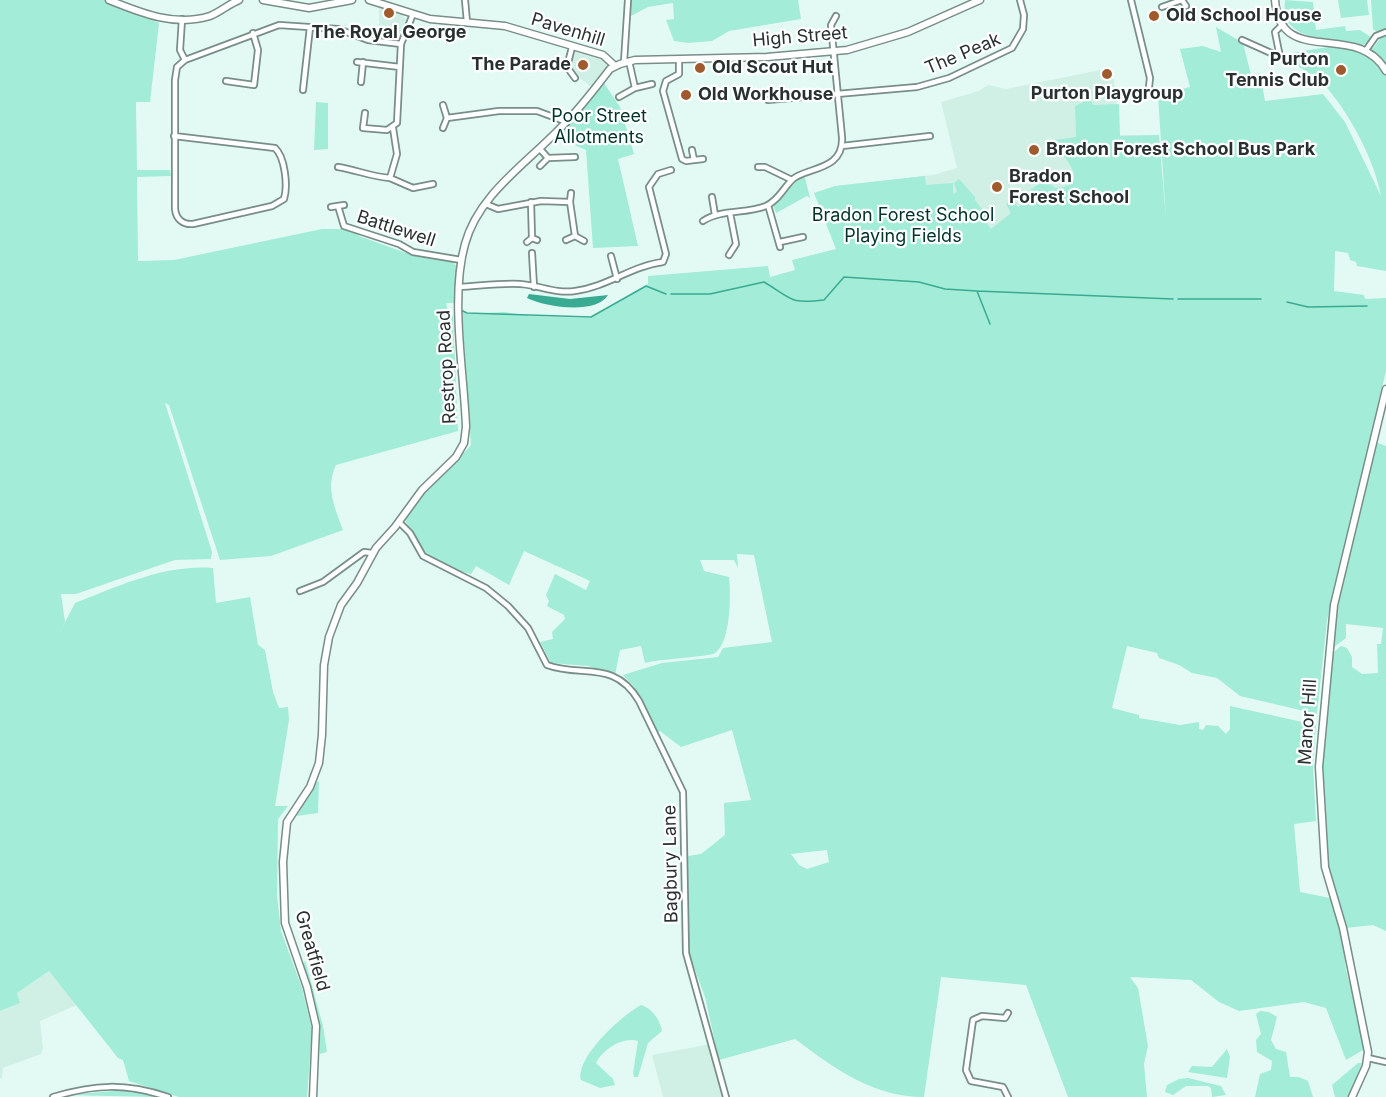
<!DOCTYPE html>
<html>
<head>
<meta charset="utf-8">
<style>
  body { margin:0 }
  canvas { display:block; background:#e3faf4 }
</style>
</head>
<body>
<canvas width="1386" height="1097"></canvas>
<script>
const ctx = document.querySelector('canvas').getContext('2d');
ctx.lineJoin = 'round';
function paint(path, color) {
  ctx.fillStyle = color;
  ctx.fill(path, 'evenodd');
}
function trace(path, color, width, dash) {
  ctx.strokeStyle = color;
  ctx.lineWidth = width;
  ctx.lineCap = dash ? 'butt' : 'round';
  ctx.setLineDash(dash || []);
  ctx.stroke(path);
}
function write(font, color, halo, rows, align = 'center') {
  ctx.font = font + ' Inter,sans-serif';
  ctx.lineWidth = 4.5;
  ctx.setLineDash([]);
  ctx.textBaseline = 'middle';
  ctx.strokeStyle = halo;
  ctx.fillStyle = color;
  for (const [text, x, y, turn = 0] of rows) {
    ctx.save();
    ctx.translate(x, y);
    ctx.rotate((+turn || 0) * Math.PI / 180);
    ctx.textAlign = isNaN(turn) ? turn : align;
    if (halo) ctx.strokeText(text, 0, 0);
    ctx.fillText(text, 0, 0);
    ctx.restore();
  }
}
const built = new Path2D(`
  M379 5 399 11 406 20 397 39H379Z
  M576 50 603 58 606 61 607 69 592 87 570 71 569 65Z
  M1100 70 1102 80 1114 79 1120 135H1159L1164 221 837 249 814 193 835 186 933 175 957 168 941 102 979 91 988 85 1006 89Z
  M49 971 77 1005 40 1021 43 1048 41 1054 3 1068 2 1078H0V1011L20 1003 17 993Z
  M711 1044 723 1097H663L652 1055Z`);
const green = new Path2D(`
  M0 0H103L159 23 150 102H136L137 170H170L171 176 137 177 138 261 174 260 322 229H350L358 232 359 236 406 253 452 262 457 266 454 303H446L449 315 453 316 458 431 336 465C325 488 335 507 343 530L271 556 220 560 169 405 165 403 212 552 211 559 175 560 160 565 76 594H61L65 622 58 636 75 603C119 586 165 564 213 568L216 603 250 597 258 645 265 650 273 692 279 708 288 707 289 720 275 806H288L278 819 277 895 281 931 302 988 312 1029 307 1097H179L129 1081 123 1060 118 1058 49 971 17 993 20 1003 0 1011Z
  M630 0H798L801 19 729 31 712 41 688 43 674 41 666 20 674 19 673 3 648 7 629 17Z
  M1285 0 1313 2 1316 30 1345 26 1346 31 1360 30 1371 37 1372 41 1362 45C1334 35 1301 46 1284 16Z
  M1338 0H1367L1369 15 1341 18Z
  M1371 0H1386V271L1357 266 1356 262 1350 260 1348 253 1335 251 1334 291 1364 295 1365 299 1386 298V371L1327 620 1317 714 1240 696 1217 678 1192 673 1179 665 1159 658 1157 653 1127 646 1112 708 1139 715V718L1180 725 1199 722V729L1203 730 1206 725 1218 726 1226 734 1230 729V706L1316 725 1313 764 1316 821 1294 824 1300 892 1330 898 1341 929 1346 970 1361 1026 1363 1050 1346 1060 1326 1008 1304 1002 1239 1011 1219 1002 1191 980 1130 977 1138 988 1148 1046 1144 1064 1147 1097H1068L1026 985 941 977 924 1097C873 1097 835 1069 795 1039L719 1060 705 997 689 954 688 856 701 854 725 835 724 803 751 800 732 730 681 747 660 731 657 733 634 687 623 675 662 663 718 657 723 648 772 642 754 555 737 554 738 568 734 560H700L704 571 729 577C731 594 731 642 715 653 709 657 658 659 645 663L641 646 620 650 615 675 588 666 551 663 540 642 553 639 552 632 565 619 564 615 547 606 549 601 546 595 555 574 586 590 590 581 524 551 509 585 476 566 471 574C430 563 427 558 406 522 405 497 457 463 471 445L462 310 467 314 504 312 532 316 590 318 648 284V276L768 266 770 277 795 270 792 260 836 249 814 193 835 186 925 176 926 185 953 183V194L957 192 954 183 959 179 975 197V200L988 217 984 220 991 229 1011 213 1006 204 1012 199 1018 207 1034 196 1030 190 1045 180 1055 188C1095 187 1062 151 1048 141L1076 137 1075 106 1090 99 1093 105 1119 104 1120 136 1159 135 1166 220 1158 95 1190 87 1180 49 1203 46 1221 52 1216 27 1243 43 1251 75 1260 73 1265 101 1323 94 1345 122 1381 196C1374 159 1351 117 1328 89 1319 78 1296 67 1285 54L1334 46 1365 52 1373 48 1382 36 1373 29ZM827 850 829 862 807 869 799 865 791 854Z
  M604 83 620 107 634 154 618 159 638 246 593 248 586 150 556 137Z
  M316 102 328 103V149L314 150Z
  M801 177 805 178 810 198 807 196 776 213 773 205Z
  M1375 442 1386 446V931L1373 925 1346 928 1327 866 1321 762 1333 653 1341 646 1347 648 1352 657V667L1362 674 1378 673 1377 644H1381L1383 628 1346 624V638L1334 647 1333 644 1339 595Z
  M319 781 318 813 297 816 314 784Z
  M305 960 323 1026 327 1052 320 1054 319 1037 304 964Z
  M641 1005C652 1008 660 1020 662 1031L648 1043 638 1077H634L633 1073 638 1041C623 1036 602 1050 596 1063L613 1079 615 1085 600 1088 581 1080C575 1058 622 1015 641 1005Z
  M1260 1011 1269 1012 1277 1017 1271 1040 1276 1049 1286 1052 1290 1077H1299L1308 1081 1313 1097H1255L1260 1074 1271 1070 1272 1061 1257 1052 1256 1040 1261 1034 1256 1014Z
  M1227 1049 1230 1057 1227 1078 1188 1072 1192 1066 1212 1067Z
  M1358 1063H1362L1349 1097H1335L1332 1085Z
  M1188 1078 1221 1086 1226 1095 1212 1097 1211 1088 1208 1086H1186L1173 1095 1165 1092 1167 1085 1179 1079Z
  M127 1090 156 1097 64 1095Z`);
const water = new Path2D(`
  M529 294 570 299 608 295C596 315 545 307 527 298Z`);
const stream = new Path2D(`
  M671 294H710L764 282C793 299 788 304 824 300L844 277 919 282 945 289 977 291
  M1178 299H1261
  M1287 302 1308 307 1367 306
  M461 310 467 313 591 317 646 286 666 294
  M990 324 977 291 1173 299`);
const street = new Path2D(`
  M465 0 467 22
  M1131 0 1150 78 1149 87
  M1182 0 1186 6
  M1162 7 1182 0
  M182 19 180 50 185 60 279 25 338 29 368 40 401 44 413 14
  M1242 40 1280 57 1275 32 1283 24
  M572 47 567 67 575 78
  M1366 50 1376 36 1386 32
  M679 60V74L666 81 663 91 682 159 686 161 703 159
  M629 61 635 88 652 84
  M357 62 400 67
  M624 62 628 0
  M226 81 254 85 258 50 253 33
  M361 82 363 62
  M303 90 310 27
  M619 97 635 88
  M768 100 917 87 949 78 1012 48 1023 29 1024 15 1020 0
  M443 105 447 118 499 111H537L567 122
  M365 113 363 128 387 130 397 123 401 44
  M443 128 447 118
  M174 136 275 148C285 157 288 186 284 199L272 206 193 224C183 225 176 219 175 209V80L177 67 185 60
  M842 146 930 136
  M540 149 548 158 575 157
  M692 150 694 160
  M540 166 548 158
  M338 167C357 170 372 177 390 178L397 154 393 128
  M758 167H765L792 180
  M390 178 413 188 433 184
  M712 197 715 215
  M531 202 532 238
  M570 202 571 193
  M486 204 498 209 541 201 570 202 575 236
  M768 205 780 247
  M338 206 344 226 399 244 413 252 461 260
  M331 207 344 205
  M703 221C721 209 746 214 766 206 779 200 783 188 793 179 807 167 844 171 842 137L831 25 836 16
  M566 240 575 236 584 241
  M527 242 532 238 537 240
  M780 242 803 237
  M532 253 534 287
  M729 255 736 244 730 213
  M611 256 617 279
  M459 287C479 286 499 283 520 284 539 285 555 294 575 291 607 287 631 266 663 262L666 254 649 187 658 174 671 170
  M399 522 410 533 423 556 486 588 508 606 528 628 547 665C582 678 614 659 639 701L683 792 686 953 726 1097
  M300 591 323 582 364 552 372 553
  M1008 1013 1005 1018 982 1016 973 1020 966 1070 971 1081 1003 1087 1008 1097
  M1368 1058 1386 1062
  M53 1097C95 1084 126 1083 168 1097`);
const secondary = new Path2D(`
  M109 0C141 13 175 27 210 16 220 12 229 4 239 0
  M263 0 309 8 352 0
  M369 0 430 19 505 26 603 55 615 66
  M1275 0C1280 70 1357 19 1386 71
  M313 1097 316 1026 307 987 285 923 283 862 287 822 310 787 319 763 322 735 324 665 329 637 341 605 357 583 376 548 395 527 422 490 456 457 464 443 466 427C464 372 450 297 465 244 479 192 532 160 566 122 582 106 596 87 610 69L620 64 635 60 767 57 847 50 908 32 980 0
  M1352 1097 1366 1066 1368 1052 1343 928 1325 867 1319 767 1334 605 1386 389`);
const markers = [
  [389,13,6,"#9f5a2d"],
  [1154,16,6,"#9f5a2d"],
  [583,65,6,"#9f5a2d"],
  [700,68,6,"#9f5a2d"],
  [1341,70,6,"#9f5a2d"],
  [1107,74,6,"#9f5a2d"],
  [686,95,6,"#9f5a2d"],
  [1034,150,6,"#9f5a2d"],
  [997,187,6,"#9f5a2d"]
];
const poiNames = [
  ["Old School House",1166,16],
  ["The Royal George",389,33,"center"],
  ["Purton",1329,60,"right"],
  ["Tennis Club",1329,81,"right"],
  ["The Parade",571,65,"right"],
  ["Old Scout Hut",712,68],
  ["Purton Playgroup",1107,94,"center"],
  ["Old Workhouse",698,95],
  ["Bradon Forest School Bus Park",1046,150],
  ["Bradon",1009,177],
  ["Forest School",1009,198]
];
const streetNames = [
  ["Pavenhill",568,30,17],
  ["High Street",800,37,-5],
  ["The Peak",963,54,-23],
  ["Battlewell",396,229,18],
  ["Restrop Road",447,367,-93],
  ["Manor Hill",1308,722,-86],
  ["Bagbury Lane",671,864,-91],
  ["Greatfield",312,951,74]
];
const parkNames = [
  ["Poor Street",599,117],
  ["Allotments",599,138],
  ["Bradon Forest School",903,216],
  ["Playing Fields",903,237]
];
paint(built, '#d0f0e6');
paint(green, '#a3ecd8');
paint(water, '#3aab93');
trace(stream, '#3aab93', 1.5);
trace(street, '#798e88', 8);
trace(secondary, '#798e88', 9);
trace(street, '#fff', 4.5);
trace(secondary, '#fff', 6);
for (const [x, y, r, color] of markers) {
  const dot = new Path2D();
  dot.arc(x, y, r, 0, 2 * Math.PI);
  ctx.fillStyle = color;
  ctx.fill(dot);
  trace(dot, '#fff', 2);
}
write('bold 18px', '#28312f', '#fff', poiNames, 'left');
write('18px', '#28312f', '#fff', streetNames);
write('18px', '#00342a', '#fff', parkNames);
</script>
</body>
</html>
